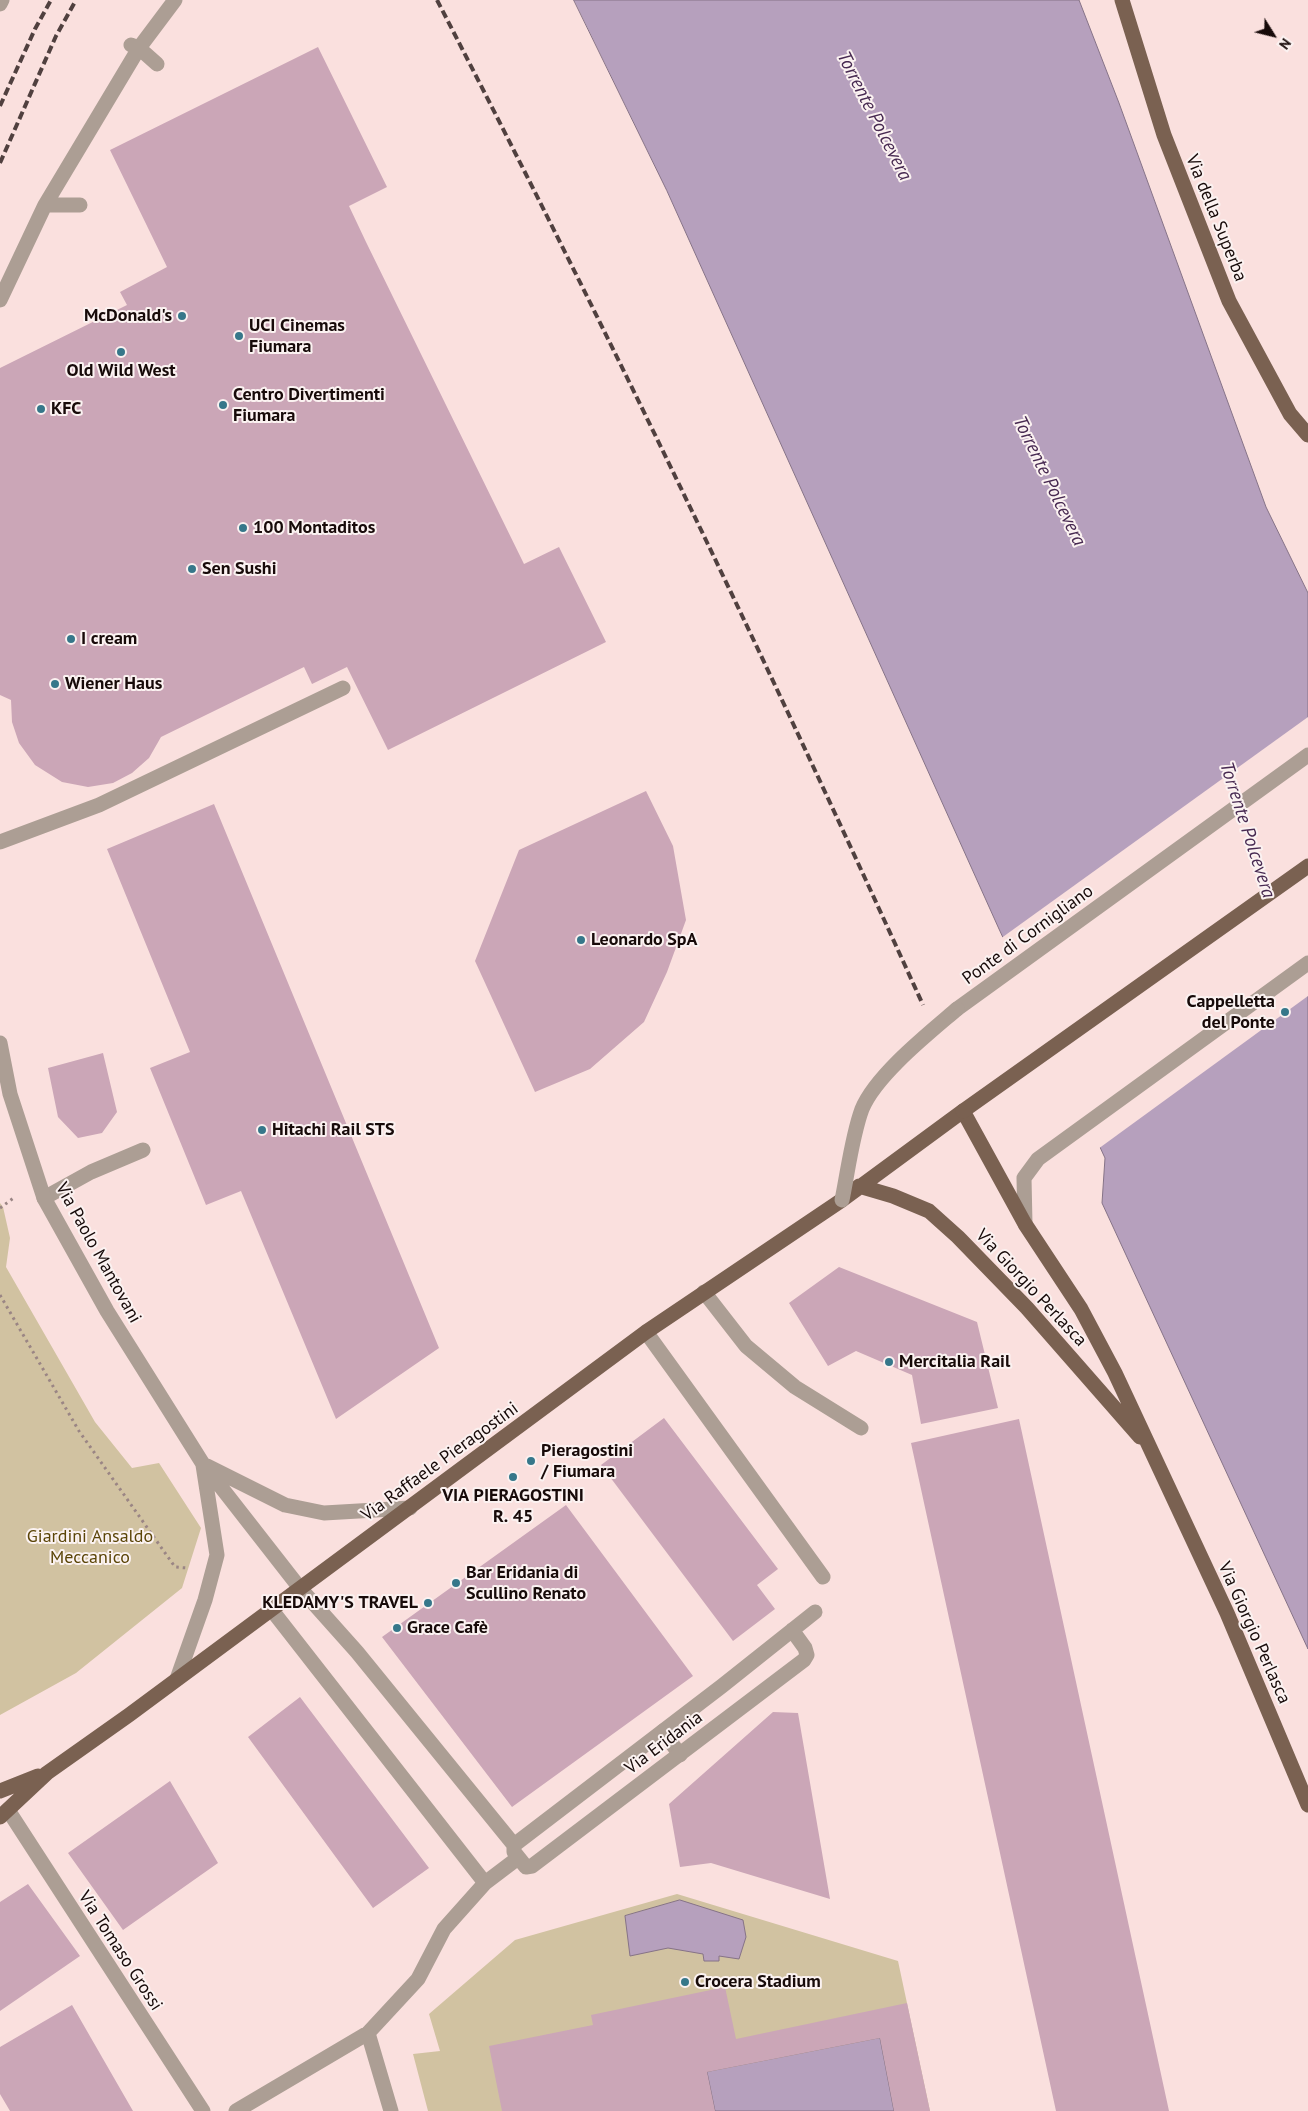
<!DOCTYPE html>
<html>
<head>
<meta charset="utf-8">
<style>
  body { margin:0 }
  #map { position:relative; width:1308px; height:2111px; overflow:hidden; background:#fae0de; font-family:"PT Sans",sans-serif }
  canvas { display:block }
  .north { position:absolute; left:1248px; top:10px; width:50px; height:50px; -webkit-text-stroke:4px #fbf2f1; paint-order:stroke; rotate:126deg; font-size:14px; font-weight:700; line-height:20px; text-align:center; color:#170a09 }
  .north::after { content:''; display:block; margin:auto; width:18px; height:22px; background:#170a09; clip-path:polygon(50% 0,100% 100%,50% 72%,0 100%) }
</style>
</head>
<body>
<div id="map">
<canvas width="1308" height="2111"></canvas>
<div class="north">N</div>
</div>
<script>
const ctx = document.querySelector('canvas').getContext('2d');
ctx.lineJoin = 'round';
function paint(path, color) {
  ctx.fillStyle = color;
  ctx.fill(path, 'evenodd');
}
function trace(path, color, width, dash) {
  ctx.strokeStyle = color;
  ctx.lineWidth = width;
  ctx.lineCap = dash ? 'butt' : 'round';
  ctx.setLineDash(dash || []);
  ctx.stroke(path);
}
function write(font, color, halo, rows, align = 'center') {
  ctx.font = font + ' "PT Sans",sans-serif';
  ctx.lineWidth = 4;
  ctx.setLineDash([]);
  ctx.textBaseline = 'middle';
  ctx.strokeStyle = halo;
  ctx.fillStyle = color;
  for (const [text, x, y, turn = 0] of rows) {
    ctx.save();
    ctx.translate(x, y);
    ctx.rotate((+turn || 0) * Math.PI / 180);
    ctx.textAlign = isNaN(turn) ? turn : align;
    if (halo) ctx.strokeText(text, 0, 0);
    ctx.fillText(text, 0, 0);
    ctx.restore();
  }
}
const green = new Path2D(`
  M0 1203 3 1207 10 1238 6 1267 95 1422 132 1468 159 1463 201 1528 182 1588 76 1673 0 1715Z
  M677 1894 898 1961 930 2111H428L413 2054 440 2051 429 2014 515 1940Z`);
const water = new Path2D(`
  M574 0H1079L1119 103 1266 507 1308 593V1649L1102 1203 1105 1158 999 929 667 191Z
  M680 1900 743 1920 746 1937 739 1959 719 1956V1961H704L703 1954 668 1948 630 1956 625 1916Z
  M880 2038 894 2111H715L707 2072Z`);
const pier = new Path2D(`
  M1308 717V996L1098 1149 1000 939Z`);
const building = new Path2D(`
  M318 47 387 187 349 206 366 242 524 564 559 547 606 642 388 750 347 667 312 684 304 667 161 737 149 758 132 773 113 783 88 787 62 782 35 765 19 743 12 722 11 700 0 695V368L127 305 120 292 167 267 110 150Z
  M646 791 673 846 686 920 667 972 644 1022 590 1069 535 1092 475 961 519 850Z
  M214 804 439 1348 336 1419 241 1191 206 1205 150 1068 190 1052 107 849Z
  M103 1053 117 1112 102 1133 78 1138 58 1117 48 1068Z
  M839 1267 977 1322 998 1408 921 1424 912 1375 856 1351 828 1366 789 1303Z
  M664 1418 778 1569 757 1585 775 1609 733 1641 601 1465Z
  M1019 1419 1169 2111H1056L911 1443Z
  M566 1505 693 1676 512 1807 382 1637Z
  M300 1697 429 1868 373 1908 248 1737Z
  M773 1712 798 1713 830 1899 711 1863 680 1867 669 1804Z
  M170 1781 218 1863 123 1930 68 1853Z
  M28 1884 80 1956 0 2011V1902Z
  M725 1987 736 2039 907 2003 930 2111H894L880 2038 707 2072 715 2111H502L489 2046 593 2025 591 2015Z
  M72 2005 133 2111H10L0 2094V2047Z`);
const path = new Path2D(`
  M0 1208 15 1197
  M0 1295 79 1431 175 1567 187 1568`);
const service = new Path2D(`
  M0 4 2 0
  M131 45 139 48 157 64
  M45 205H80
  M0 300 45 205 139 48 175 0
  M0 842 99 805 343 688
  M44 1198 91 1172 143 1150
  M704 1292 746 1346 795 1387 861 1428
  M646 1332 823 1577
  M663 1731 680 1755`);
const minor = new Path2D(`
  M957 1009 1308 755
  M1025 1224 1024 1178 1038 1159 1308 963
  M299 1587 357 1652 514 1845V1852L526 1867 532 1866 804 1660 807 1655 805 1648 792 1630
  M271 1609 485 1883
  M8 1810 203 2111
  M514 1845 722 1686 815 1612
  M368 2033 391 2111
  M236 2111 368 2033 418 1979 444 1929 485 1883 518 1858`);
const tertiary = new Path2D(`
  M0 1043 10 1094 44 1198 107 1311 203 1464 299 1587
  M207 1466 285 1505 324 1513 410 1508
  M177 1679 205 1600 217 1555 203 1465`);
const primary = new Path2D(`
  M1122 0 1164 135 1229 301 1290 414 1308 435
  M859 1186 893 1196 929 1211 958 1237 1027 1308 1140 1437
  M0 1791 38 1776
  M0 1817 47 1773 129 1715 646 1332 842 1200 963 1111 1025 1224 1081 1309 1115 1373 1227 1613 1308 1805`);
const rail = new Path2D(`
  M437 0C608 331 769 666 923 1005
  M0 106 35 29 51 0
  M0 163 56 36 76 0`);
const minorBridge = new Path2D(`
  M842 1200C848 1171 852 1136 862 1109 876 1075 929 1033 957 1009`);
const primaryBridge = new Path2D(`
  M963 1111 1308 866`);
const markers = [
  [182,316,5,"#36778a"],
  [239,336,5,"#36778a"],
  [121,352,5,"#36778a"],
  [223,405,5,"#36778a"],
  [41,409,5,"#36778a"],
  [243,528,5,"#36778a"],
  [192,569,5,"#36778a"],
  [71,639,5,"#36778a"],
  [55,684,5,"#36778a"],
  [581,940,5,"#36778a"],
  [1285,1012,5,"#36778a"],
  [262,1130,5,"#36778a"],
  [889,1362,5,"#36778a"],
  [531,1461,5,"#36778a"],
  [513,1477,5,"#36778a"],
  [456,1583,5,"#36778a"],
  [428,1603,5,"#36778a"],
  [397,1628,5,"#36778a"],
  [685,1982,5,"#36778a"]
];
const streetNames = [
  ["Via della Superba",1216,218,68],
  ["Ponte di Cornigliano",1028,935,-36],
  ["Via Paolo Mantovani",98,1253,61],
  ["Via Giorgio Perlasca",1031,1288,47],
  ["Via Raffaele Pieragostini",440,1462,-36],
  ["Via Giorgio Perlasca",1254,1633,66],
  ["Via Eridania",664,1743,-37],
  ["Via Tomaso Grossi",120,1951,57]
];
const poiNames = [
  ["McDonald's",172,316,"right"],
  ["UCI Cinemas",249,326],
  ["Fiumara",249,347],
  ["Old Wild West",121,371,"center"],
  ["Centro Divertimenti",233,395],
  ["Fiumara",233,416],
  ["KFC",51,409],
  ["100 Montaditos",253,528],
  ["Sen Sushi",202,569],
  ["I cream",81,639],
  ["Wiener Haus",65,684],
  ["Leonardo SpA",591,940],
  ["Cappelletta",1275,1002,"right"],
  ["del Ponte",1275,1023,"right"],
  ["Hitachi Rail STS",272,1130],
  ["Mercitalia Rail",899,1362],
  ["Pieragostini",541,1451],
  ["/ Fiumara",541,1472],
  ["VIA PIERAGOSTINI",513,1496,"center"],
  ["R. 45",513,1517,"center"],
  ["Bar Eridania di",466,1573],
  ["Scullino Renato",466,1594],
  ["KLEDAMY'S TRAVEL",418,1603,"right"],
  ["Grace Cafè",407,1628],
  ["Crocera Stadium",695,1982]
];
const parkNames = [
  ["Giardini Ansaldo",90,1537],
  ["Meccanico",90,1558]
];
const waterNames = [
  ["Torrente Polcevera",874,116,63],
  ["Torrente Polcevera",1049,481,64],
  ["Torrente Polcevera",1247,830,72]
];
paint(green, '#d1c2a1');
paint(water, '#b6a0bd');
trace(water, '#867387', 1);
paint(pier, '#fae0de');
paint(building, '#cba6b7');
trace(path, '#9a8584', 3, [2.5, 4]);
trace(service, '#ac9e94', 15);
trace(minor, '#ac9e94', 15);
trace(tertiary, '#ac9e94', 15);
trace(primary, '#7a6151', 15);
trace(rail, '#50403f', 4, [8, 4]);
trace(minorBridge, '#ac9e94', 15);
trace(primaryBridge, '#7a6151', 15);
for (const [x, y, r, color] of markers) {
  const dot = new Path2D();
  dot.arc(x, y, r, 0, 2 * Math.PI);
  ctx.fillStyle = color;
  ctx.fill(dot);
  trace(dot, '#fbf2f1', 2);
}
write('18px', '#170a09', '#fbf2f1', streetNames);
write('bold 18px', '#170a09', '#fbf2f1', poiNames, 'left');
write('18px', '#5a4406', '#fbf2f1', parkNames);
write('italic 19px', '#472951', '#fbf2f1', waterNames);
</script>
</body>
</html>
